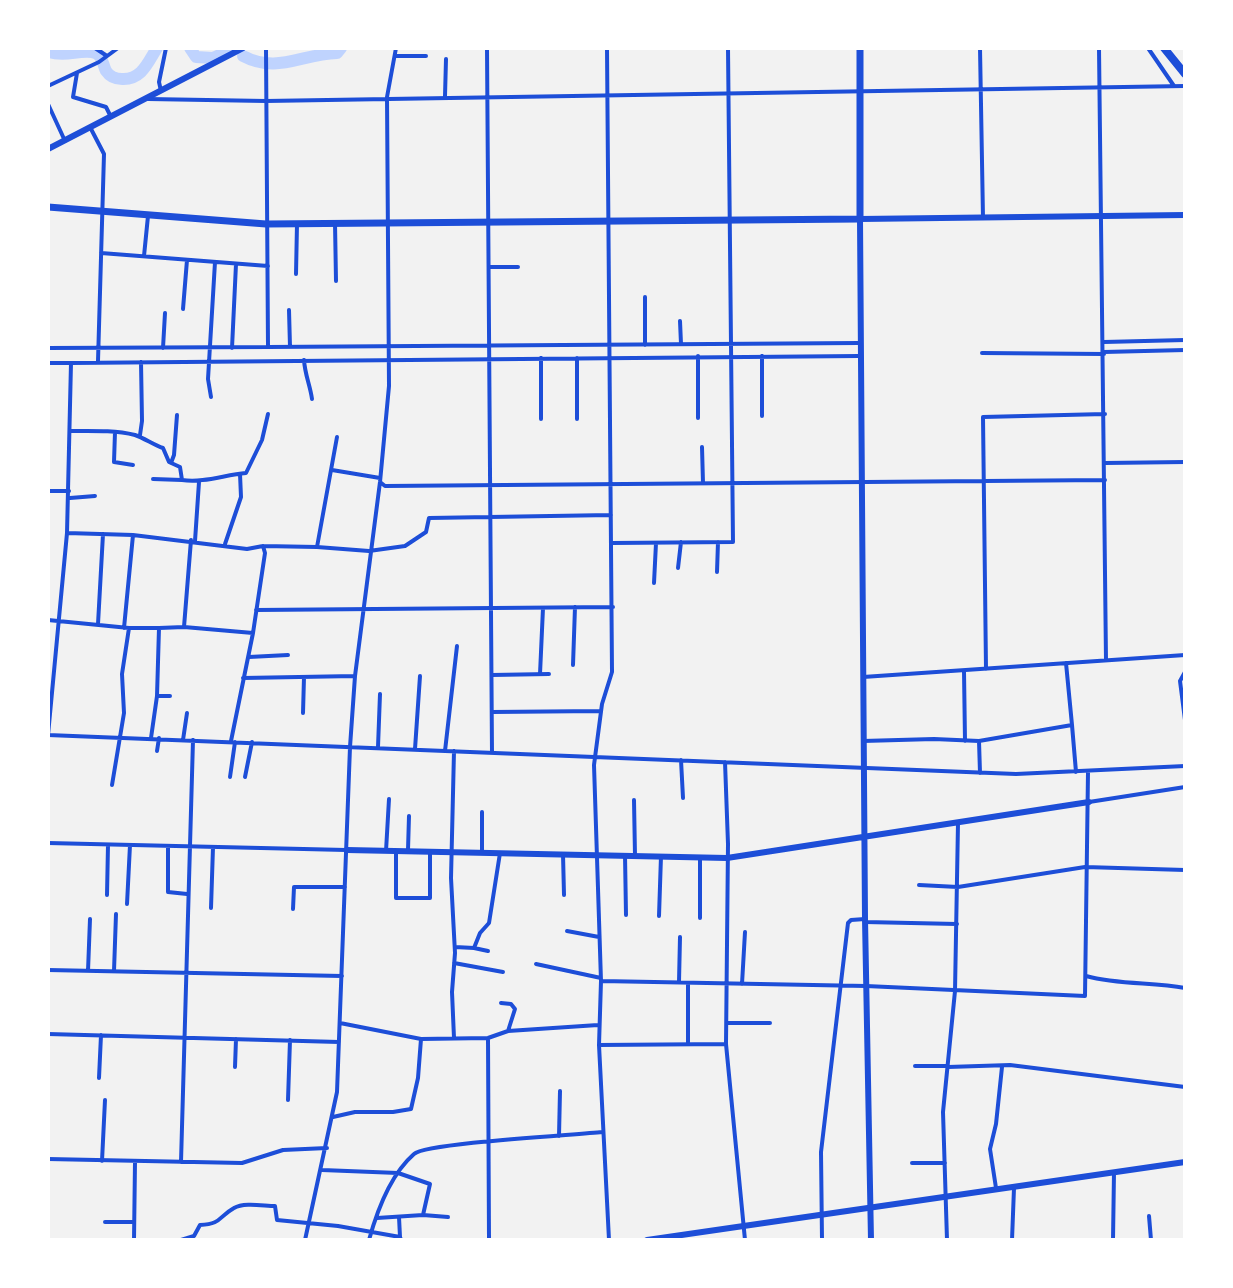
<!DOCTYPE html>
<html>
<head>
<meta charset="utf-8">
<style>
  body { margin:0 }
  #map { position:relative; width:1233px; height:1288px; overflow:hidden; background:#f2f2f2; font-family:"Fira Sans",sans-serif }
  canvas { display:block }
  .frame { position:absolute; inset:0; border:50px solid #fff; pointer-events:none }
</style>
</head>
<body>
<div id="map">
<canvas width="1233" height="1288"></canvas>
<div class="frame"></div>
</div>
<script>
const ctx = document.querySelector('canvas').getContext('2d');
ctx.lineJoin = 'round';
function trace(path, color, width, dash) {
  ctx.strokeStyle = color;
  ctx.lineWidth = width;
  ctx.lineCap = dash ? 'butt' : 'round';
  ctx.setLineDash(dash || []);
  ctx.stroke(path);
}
const canal = new Path2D(`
  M77 48 87 52`);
const river = new Path2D(`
  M190 48 196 57 213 58 231 50
  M49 52C66 57 77 50 92 52 103 54 102 63 106 71 110 77 116 79 122 79 142 80 148 62 157 48
  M243 56C277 74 301 54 337 53L341 48`);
const minor = new Path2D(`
  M95 48 107 56
  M487 48 492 753
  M607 48 612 672 602 704 594 765 601 981 599 1045 609 1240
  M980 48 983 218
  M1099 48 1106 660
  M1148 48 1174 86
  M395 56H426
  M77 73 73 97 106 107 111 117
  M48 86 99 62 118 48
  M161 91 159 82 166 48
  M445 96 446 59
  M148 99 266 101 1185 86
  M48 104 65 141
  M90 127 104 154 98 361
  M335 223 336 281
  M101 253 268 266
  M144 256 148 216
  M489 267H518
  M296 274 297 224
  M645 297V345
  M183 309 187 260
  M289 310 290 347
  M680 321 681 344
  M1104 342 1185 340
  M268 347 859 343
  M48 348 268 347 266 48
  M163 348 165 313
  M232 348 236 264
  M1104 352 1185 350
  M982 353 1104 354
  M698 356V418
  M762 356V416
  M577 358V419
  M304 360C305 375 310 385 312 399
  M48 363H71
  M211 397 208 379 215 262
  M541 419V358
  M71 431C92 431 114 430 135 435 144 438 154 445 163 448L169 462 180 467 182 480C204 483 224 475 246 473L262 440 268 414
  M115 432 114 462 133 465
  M140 435 142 421 141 362
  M702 447 703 483
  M171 463 174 455 177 415
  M1105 463 1185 462
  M332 470 380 478
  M153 479 182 480
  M380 482 385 486 1105 480
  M48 491H69
  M70 498 95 496
  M67 533 133 535 247 549 263 546 317 547 369 551 405 546 426 532 429 518 611 515
  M195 541 199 482
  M612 543 733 542 728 48
  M225 544 241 497 240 474
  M317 547 337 437
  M678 568 681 542
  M717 572 718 542
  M654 583 656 543
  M256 610 613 607
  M48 620 129 628H159
  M98 624 103 534
  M184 627 191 540
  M124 628 133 535
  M249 657 288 655
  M1066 663 1072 725
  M573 665 575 607
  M986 669 983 417 1105 414
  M964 671 965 741
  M1185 672 1180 681 1185 720
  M540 674 543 608
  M492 675 549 674
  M863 677 1185 655
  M243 678 355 676
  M157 696H170
  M492 712 601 711
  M303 713 304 677
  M48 735 67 533 71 363 859 356
  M48 735 1016 774 1185 766
  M151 738 157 696 159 628 184 627 253 633
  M183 740 187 713
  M231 741 253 633 265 553 263 546
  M863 741 934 739 979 741 980 773
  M979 741 1072 725 1076 772
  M378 747 380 694
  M415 749 420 676
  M157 751 159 738
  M445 751 457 646
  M681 760 683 798
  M725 762 728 844 726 1044 745 1240
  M230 777 235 742
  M245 777 252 742
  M112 785 124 713 122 674 129 628
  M634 800 635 856
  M1089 802 1185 787
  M48 843 346 850
  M168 846V892L187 894
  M408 850 409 816
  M386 851 389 799
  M396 851V898H430V851
  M482 852V812
  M563 854 564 895
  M625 855 626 915
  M919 885 958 887 1085 867 1185 870
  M107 895 108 845
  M127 904 130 845
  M211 908 213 847
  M293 909 294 887H345
  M659 916 661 856
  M700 918V857
  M865 922 957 924
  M567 931 599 937
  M455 947 474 948 480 933 489 923 500 853
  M474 948 488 951
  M454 963 503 972
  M536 964 601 978
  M48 970 342 976
  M88 971 90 919
  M114 971 116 914
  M1086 976C1119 985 1152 982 1185 988
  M601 981 866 986 1085 996 1088 772
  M679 982 680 937
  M742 984 745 932
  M501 1003 511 1004 515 1009 508 1031
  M340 1023 421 1039 488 1038 508 1031 598 1025
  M727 1023H770
  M48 1034 339 1042
  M454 1038 452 992 455 953 451 878 454 751
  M488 1038 489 1240
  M688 1044V983
  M599 1045 726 1044
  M915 1066H948
  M235 1067 236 1039
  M948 1067 1010 1065 1185 1087
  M99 1078 101 1035
  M288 1100 290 1040
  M333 1117 355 1112H393L411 1109 418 1078 421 1039
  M559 1136 560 1091
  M48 1159 242 1163 283 1150 327 1148
  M102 1161 105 1100
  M181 1162 193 740
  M912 1163H945
  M322 1170 398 1173 430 1184 423 1215 377 1218
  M996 1188 990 1149 996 1124 1002 1067
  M423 1215 448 1217
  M1149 1216 1151 1240
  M399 1217 400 1237
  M105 1222H134
  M134 1240 135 1162
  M181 1240 194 1236 200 1225C222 1224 218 1217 234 1208 244 1202 264 1206 275 1206L277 1220 338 1226 400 1237 401 1240
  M305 1240 337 1092 350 747 355 676 380 482 389 386 387 97 396 48
  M369 1240C377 1211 391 1174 414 1154 426 1143 575 1135 602 1132
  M822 1240 821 1152 848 923 851 920 865 919
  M947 1240 943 1112 955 991 958 823
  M1012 1240 1014 1188
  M1113 1240 1114 1172`);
const tertiary = new Path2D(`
  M48 149 243 48
  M347 850 727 858 1089 802
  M871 1240 865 919 860 219 1185 215`);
const secondary = new Path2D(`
  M647 1240 1185 1162`);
const trunk = new Path2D(`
  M48 207 266 224 860 219V48`);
const motorway = new Path2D(`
  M1164 48 1185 74`);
trace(canal, '#bfd3fe', 7);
trace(river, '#bfd3fe', 12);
trace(minor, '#1d4ed8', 4);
trace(tertiary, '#1d4ed8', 6);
trace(secondary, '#1d4ed8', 6);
trace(trunk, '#1d4ed8', 7);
trace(motorway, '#1d4ed8', 8);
</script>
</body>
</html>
